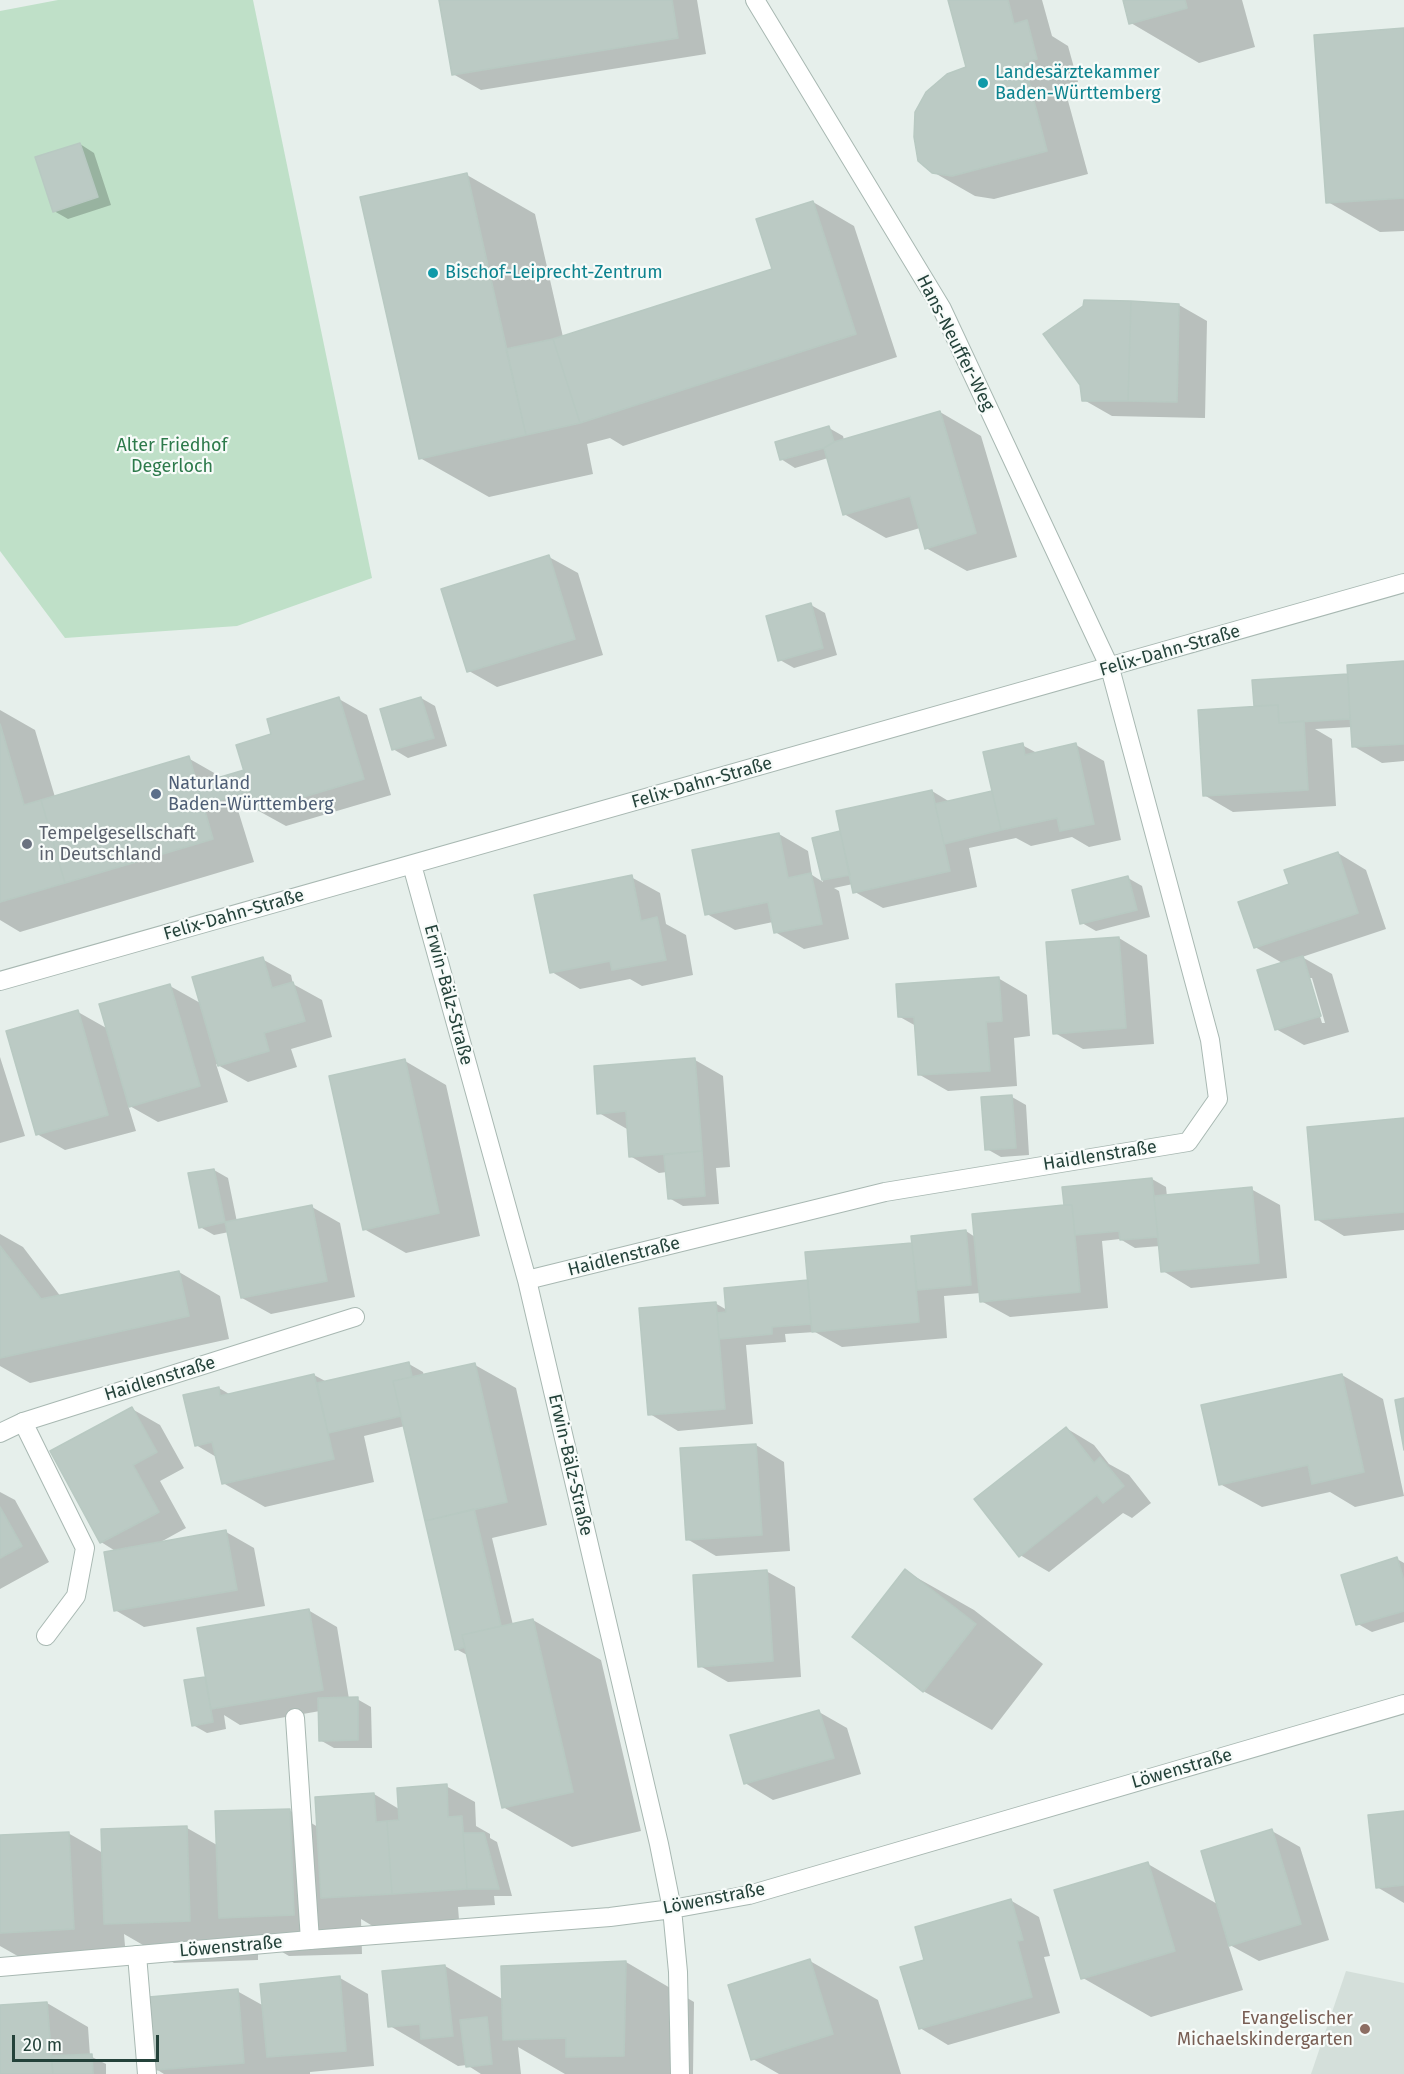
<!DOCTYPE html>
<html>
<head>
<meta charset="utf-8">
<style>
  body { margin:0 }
  #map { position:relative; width:1404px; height:2074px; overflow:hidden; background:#e6efeb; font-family:"Fira Sans",sans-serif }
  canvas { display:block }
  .scale { position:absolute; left:12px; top:2035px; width:147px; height:27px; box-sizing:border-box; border:3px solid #24423a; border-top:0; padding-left:8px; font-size:18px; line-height:21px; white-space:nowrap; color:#24423a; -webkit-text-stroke:4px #f7fbf9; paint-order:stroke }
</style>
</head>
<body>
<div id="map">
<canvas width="1404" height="2074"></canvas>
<div class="scale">20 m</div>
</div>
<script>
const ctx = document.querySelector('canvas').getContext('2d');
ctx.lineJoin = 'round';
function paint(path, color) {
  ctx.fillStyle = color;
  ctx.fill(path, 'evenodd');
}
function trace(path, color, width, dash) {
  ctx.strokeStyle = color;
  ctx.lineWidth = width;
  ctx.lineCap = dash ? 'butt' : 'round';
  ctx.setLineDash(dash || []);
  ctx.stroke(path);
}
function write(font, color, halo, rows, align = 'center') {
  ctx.font = font + ' "Fira Sans",sans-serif';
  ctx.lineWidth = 4.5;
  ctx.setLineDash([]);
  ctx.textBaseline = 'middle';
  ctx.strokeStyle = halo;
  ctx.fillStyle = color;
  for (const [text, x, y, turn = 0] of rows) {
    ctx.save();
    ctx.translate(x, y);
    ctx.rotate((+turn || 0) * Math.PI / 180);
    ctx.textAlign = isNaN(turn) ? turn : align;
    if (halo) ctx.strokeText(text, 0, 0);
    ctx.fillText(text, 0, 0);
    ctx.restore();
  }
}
const built = new Path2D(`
  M1346 1971 1404 1983V2074H1311Z`);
const green = new Path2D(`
  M58 0H253L372 578 237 626 65 638 0 551V11Z`);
const shadow = new Path2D(`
  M441 0H697L706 54 481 90 453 74Z
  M949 0H1042L1052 36 1068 46 1078 82 1064 86 1088 174 994 199 975 196 933 172 968 68Z
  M1124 0H1242L1255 47 1199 63 1131 23Z
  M1404 30V231L1380 232 1328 202Z
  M80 144 94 153 111 205 68 219 54 211Z
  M467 175 535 214 563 337 774 270 813 202 854 226 897 357 623 446 610 438 587 444 593 474 489 497 420 458Z
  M1179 305 1207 321 1205 418 1112 416 1084 400Z
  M940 412 981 436 1017 557 967 571 926 548 920 528 886 538 844 514 828 458 795 468 781 459 829 428 843 436 844 440Z
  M549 557 578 573 603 655 497 687 469 671Z
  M811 605 825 613 837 655 794 668 780 660Z
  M1404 663V761L1382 763 1353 746 1352 727 1315 729 1332 739 1336 806 1233 812 1204 795 1255 708 1254 682 1349 676Z
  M421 698 435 706 447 746 408 758 393 749Z
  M339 699 367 715 391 795 286 826 257 810 255 802 237 807 254 862 20 932 0 920V710L35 730 55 797 188 758 223 778 246 771 273 735Z
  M1022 745 1037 753 1076 745 1104 761 1121 840 1089 847 1072 837 1031 846 1016 838 969 848 977 887 883 908 855 892 853 884 834 888 839 891 849 939 804 949 775 932 773 922 735 930 707 914 779 834 808 851 812 875 823 882 814 839 840 833 842 835 932 791 950 802 992 793 994 794Z
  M1338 853 1366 870 1386 929 1302 957 1332 974 1349 1032 1304 1045 1276 1029 1284 964 1255 947 1291 885ZM1308 978H1312L1325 1023H1322Z
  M631 877 660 893 666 924 686 935 693 975 642 986 630 979 580 989 552 972Z
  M1128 878 1142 886 1150 917 1096 931 1082 923Z
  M1119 938 1147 955 1154 1044 1083 1049 1055 1033Z
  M262 959 291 975 293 984 322 1000 332 1037 291 1049 297 1067 248 1082 216 1064 228 1102 158 1122 128 1105 136 1131 65 1150 37 1134 78 1012 108 1029 170 986 202 1004Z
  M998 978 1027 995 1030 1036 1014 1038 1017 1086 948 1091 920 1075 916 1026 900 1017Z
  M0 1057 25 1136 0 1143Z
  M695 1060 723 1076 730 1167 716 1168 719 1204 683 1206 669 1198 667 1172 659 1173 630 1156 627 1129 599 1113Z
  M405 1061 446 1085 480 1236 406 1253 364 1229Z
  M1012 1097 1026 1105 1029 1155 1001 1157 987 1149Z
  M1404 1120V1230L1344 1236 1316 1219Z
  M214 1170 228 1178 237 1222 312 1207 340 1223 355 1297 271 1314 242 1298 229 1232 214 1235 200 1227Z
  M1152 1179 1166 1187 1167 1197 1251 1189 1280 1205 1287 1278 1191 1288 1163 1271 1160 1246 1135 1248 1120 1239 1102 1241 1108 1308 1010 1317 981 1301V1293L944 1296 947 1338 842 1347 815 1332 785 1334 786 1342 746 1345 753 1424 678 1431 650 1414 715 1303 727 1310 914 1244 966 1231 975 1237Z
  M0 1234 23 1247 61 1297 179 1272 220 1296 229 1339 30 1383 0 1366Z
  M409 1364 423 1372 424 1376 475 1365 516 1388 547 1525 492 1538 513 1625 533 1620 601 1660 641 1831 572 1847 503 1807 469 1656 456 1649 405 1426 364 1436 374 1482 265 1507 223 1483 218 1458 196 1445 219 1388 231 1395 314 1375 327 1382Z
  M1342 1375 1383 1399 1404 1496 1355 1507 1330 1492 1262 1507 1220 1484Z
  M132 1409 160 1425 184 1468 160 1481 186 1528 157 1544 226 1532 254 1548 265 1606 144 1627 115 1610 117 1552 101 1542 52 1452Z
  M1066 1428 1094 1445 1109 1464 1129 1475 1151 1503 1132 1518 1123 1513 1049 1572 1020 1555Z
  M756 1445 784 1462 790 1551 716 1556 687 1539Z
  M0 1492 15 1500 49 1562 0 1589Z
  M1397 1559 1404 1563V1622L1372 1632 1358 1624Z
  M766 1571 795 1587 801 1677 728 1682 700 1666Z
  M905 1571 974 1610 1043 1664 992 1730 923 1691Z
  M308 1610 337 1627 349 1699H357L371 1707 372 1748H334L320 1740V1711L240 1725 224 1715 226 1729 207 1733 193 1725 205 1678 207 1680Z
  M819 1712 847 1728 861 1774 773 1800 745 1783Z
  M446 1786 475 1802 476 1826 490 1834V1838L497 1842 512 1896H494L495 1905 458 1907 460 1933 391 1937 361 1919 362 1954 289 1956 258 1938V1960L174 1963 124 1934 126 1958 30 1963 0 1946V1837L68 1833 103 1853 187 1828 217 1845 289 1810 318 1827 374 1794 399 1809Z
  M1404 1812V1903L1377 1887Z
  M1272 1831 1300 1847 1329 1940 1259 1961 1228 1944 1243 1990 1151 2017 1083 1978 1148 1864 1219 1905Z
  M1010 1900 1039 1917 1050 1956 1044 1957 1060 2013 948 2045 920 2028 926 1961Z
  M810 1961 878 2000 901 2074H779L753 2059Z
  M626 1962 694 2002 693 2074H565L518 2047 521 2074H481L467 2065 458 2066 390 2026 445 1966 504 2000Z
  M340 1978 368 1994 374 2066 310 2072V2074H164L156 2069 237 1991 264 2006Z
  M47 2003 88 2027 90 2056 106 2064V2074H0V2007Z`);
const building = new Path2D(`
  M439 0H672L678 38 452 75Z
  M948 0H1008L1014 24 1027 20 1037 59 1024 63 1047 151 952 176 932 173 918 161 914 137 915 112 926 92 947 74 966 67Z
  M1123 0H1185L1187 8 1129 24Z
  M1404 28V198L1326 203 1314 35Z
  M80 143 98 197 53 212 35 157Z
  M467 173 526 435 419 459 360 197Z
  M813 201 856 334 580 423 553 339 772 269 756 219Z
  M1084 300 1131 301 1128 401H1082L1080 385 1043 334 1083 306Z
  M1131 301 1179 304 1177 402 1128 401Z
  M553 339 580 423 526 435 506 349Z
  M940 411 976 533 925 549 910 496 843 515 824 448 834 442Z
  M829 426 834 442 824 448 780 460 775 442Z
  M549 555 575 639 467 672 441 589Z
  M811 603 823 648 778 661 766 616Z
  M1404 661V744L1352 747 1347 665Z
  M1348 674 1350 719 1279 723 1278 705 1254 706 1252 680Z
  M339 697 364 779 256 811 236 745 271 734 267 719Z
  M421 697 434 738 392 750 380 709Z
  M1278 705 1279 723 1304 721 1308 790 1203 796 1198 710Z
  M0 724 24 805 41 800 65 883 0 902Z
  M1023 743 1025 755 1076 743 1094 824 1060 831 1057 818 1001 830 983 752Z
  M189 756 213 839 65 883 41 800Z
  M244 770 251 791 204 805 197 784Z
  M932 790 950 871 853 893 836 811Z
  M992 791 1001 830 944 844 935 804Z
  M840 831 850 875 822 880 812 838Z
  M779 833 788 878 811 873 822 924 774 933 768 902 705 915 692 850Z
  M1338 852 1358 913 1254 948 1238 902 1289 884 1284 870Z
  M632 875 641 921 657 917 666 960 612 970 610 961 550 973 534 895Z
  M1128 876 1137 910 1080 924 1072 890Z
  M1119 937 1126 1028 1053 1034 1046 942Z
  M1303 956 1321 1016 1275 1030 1257 970Z
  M263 957 272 988 293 982 305 1021 264 1033 269 1051 218 1066 192 977Z
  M999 977 1002 1021 986 1022 990 1071 918 1075 914 1017H898L896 984Z
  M170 984 200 1086 129 1107 99 1004Z
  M78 1010 108 1115 36 1135 6 1031Z
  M695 1058 702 1151 629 1157 626 1111 597 1114 594 1066Z
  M405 1059 439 1213 363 1230 329 1076Z
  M1012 1095 1016 1148 985 1150 981 1097Z
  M1404 1118V1212L1315 1220 1307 1127Z
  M702 1151 705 1196 668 1199 664 1155Z
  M214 1169 225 1222 199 1228 188 1173Z
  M1152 1178 1158 1237 1120 1240 1119 1231 1075 1235 1072 1205H1064L1062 1187Z
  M1252 1187 1259 1263 1161 1272 1154 1196Z
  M312 1205 327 1281 241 1298 225 1222Z
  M1064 1205H1072L1080 1292 980 1302 972 1214Z
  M966 1230 971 1285 917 1290 911 1236Z
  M912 1243 919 1322 812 1332 805 1252Z
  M0 1246 41 1299 179 1271 189 1316 0 1358Z
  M808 1280 811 1324 772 1327V1334L719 1339 717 1313 726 1312 724 1288Z
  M716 1302 725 1409 648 1415 639 1308Z
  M409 1362 412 1377 393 1381 401 1416 328 1433 317 1383Z
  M475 1363 507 1502 425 1521 393 1381Z
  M314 1374 334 1459 222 1484 212 1442 195 1446 183 1395 219 1387 220 1396Z
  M1342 1374 1364 1472 1312 1484 1308 1465 1219 1485 1201 1405Z
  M1404 1398V1450L1395 1400Z
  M132 1407 157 1452 133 1465 159 1512 100 1543 50 1451Z
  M1066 1427 1094 1463 1100 1457 1124 1486 1103 1503 1097 1495 1019 1557 974 1499Z
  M756 1444 762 1535 686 1540 680 1448Z
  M0 1507 22 1546 0 1558Z
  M474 1509 501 1626 462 1635 465 1647 455 1650 425 1521Z
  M226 1530 237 1590 114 1611 104 1552Z
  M1397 1557 1404 1581V1611L1356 1625 1341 1575Z
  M905 1569 976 1624 923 1692 852 1637Z
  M767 1570 773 1661 698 1667 693 1575Z
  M309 1609 323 1690 211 1709 197 1628Z
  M533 1619 573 1792 502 1808 462 1635Z
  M205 1677 213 1722 192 1726 184 1680Z
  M358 1697V1740L319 1741 318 1698Z
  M819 1710 834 1758 744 1784 730 1735Z
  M447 1784 448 1817 462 1816 467 1889 392 1894 387 1821 399 1820 397 1788Z
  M374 1793 376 1822 387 1821 392 1894 321 1898 315 1797Z
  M290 1809 294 1915 219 1918 215 1811Z
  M1404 1811V1885L1376 1888 1368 1815Z
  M187 1826 190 1921 104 1924 101 1829Z
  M1272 1829 1301 1924 1229 1946 1201 1851Z
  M69 1832 74 1929 0 1933V1835Z
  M463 1833H484L499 1889H467Z
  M1148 1862 1175 1951 1081 1979 1054 1890Z
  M1011 1899 1023 1940 1017 1941 1032 1997 919 2029 900 1967 924 1960 915 1927Z
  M810 1959 833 2034 751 2060 728 1985Z
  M626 1961 624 2056 566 2057V2038L503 2040 501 1966Z
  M445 1965 453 2036 421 2039 420 2024 388 2027 382 1971Z
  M340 1976 346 2051 267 2057 260 1984Z
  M238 1989 244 2063 155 2070 149 1997Z
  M47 2002 53 2074H0V2005Z
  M487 2017 492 2064 466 2067 460 2020Z
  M92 2054 93 2074H53L51 2056Z`);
const lane = new Path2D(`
  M23 1422 85 1548 76 1596 46 1636
  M295 1718 310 1940
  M137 1955 147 2074`);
const street = new Path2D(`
  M412 865 527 1280 659 1844 672 1909 678 1972 680 2074
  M0 981 1404 583
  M527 1280 885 1192 1188 1142 1218 1099 1210 1040 1110 668 942 309 755 0
  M0 1433 23 1422 355 1317
  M0 1967 310 1940 610 1917 672 1909 749 1895 1404 1704`);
const markers = [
  [983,83,6,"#0f9aa8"],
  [433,273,6,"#0f9aa8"],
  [156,794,6,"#5c6f8a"],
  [27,844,6,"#6b7280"],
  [1365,2029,6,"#8d6e63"]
];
const cultureNames = [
  ["Landesärztekammer",995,73],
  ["Baden-Württemberg",995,94],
  ["Bischof-Leiprecht-Zentrum",445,273]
];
const streetNames = [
  ["Hans-Neuffer-Weg",955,343,63],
  ["Felix-Dahn-Straße",1170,651,-16],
  ["Felix-Dahn-Straße",702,783,-16],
  ["Felix-Dahn-Straße",234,915,-16],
  ["Erwin-Bälz-Straße",448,995,75],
  ["Haidlenstraße",1100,1156,-9],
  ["Haidlenstraße",624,1257,-14],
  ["Haidlenstraße",160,1379,-17],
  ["Erwin-Bälz-Straße",570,1465,77],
  ["Löwenstraße",1182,1769,-16],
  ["Löwenstraße",714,1899,-11],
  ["Löwenstraße",231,1947,-5]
];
const parkNames = [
  ["Alter Friedhof",172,446],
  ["Degerloch",172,467]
];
const serviceNames = [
  ["Naturland",168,784],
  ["Baden-Württemberg",168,805]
];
const worshipNames = [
  ["Tempelgesellschaft",39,834],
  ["in Deutschland",39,855]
];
const educationNames = [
  ["Evangelischer",1353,2019],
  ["Michaelskindergarten",1353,2040]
];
paint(built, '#d4dfda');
paint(green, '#bfe0c8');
paint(shadow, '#0003');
paint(building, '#bbcac4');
trace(building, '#b8c9c2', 1.5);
trace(lane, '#a8b8b2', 20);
trace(street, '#a8b8b2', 20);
trace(lane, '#fff', 18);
trace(street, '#fff', 18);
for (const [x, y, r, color] of markers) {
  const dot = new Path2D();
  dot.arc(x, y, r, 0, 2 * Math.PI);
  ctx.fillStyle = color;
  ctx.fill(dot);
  trace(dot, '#f7fbf9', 2);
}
write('18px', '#0d838f', '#f7fbf9', cultureNames, 'left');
write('18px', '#24423a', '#f7fbf9', streetNames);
write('18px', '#2d7a4b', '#f7fbf9', parkNames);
write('18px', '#4e5e75', '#f7fbf9', serviceNames, 'left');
write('18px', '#5b616d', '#f7fbf9', worshipNames, 'left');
write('18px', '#785e54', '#f7fbf9', educationNames, 'right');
</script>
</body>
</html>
